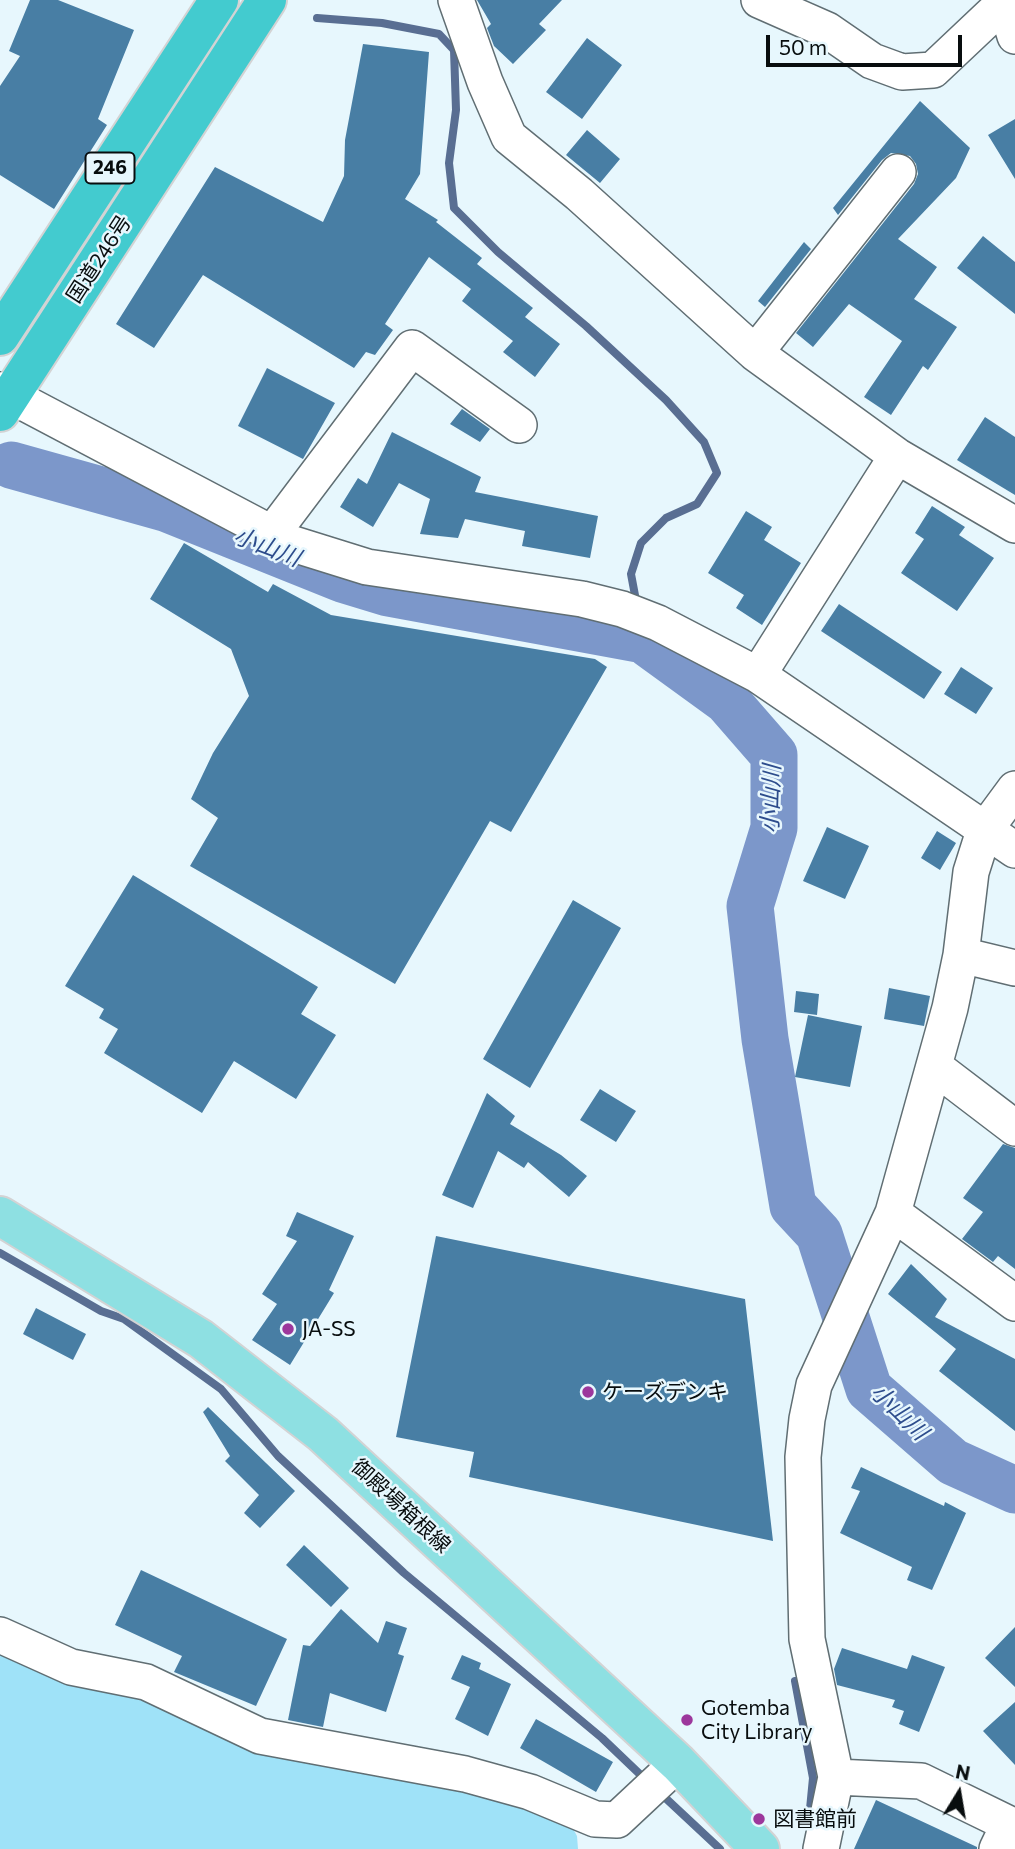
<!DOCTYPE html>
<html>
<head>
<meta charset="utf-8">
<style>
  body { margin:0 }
  #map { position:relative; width:1015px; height:1849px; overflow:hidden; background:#e7f7fd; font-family:Commissioner,sans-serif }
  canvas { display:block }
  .north { position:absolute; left:924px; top:1758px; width:70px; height:70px; -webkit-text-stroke:5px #e7f7fd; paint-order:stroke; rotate:11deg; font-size:19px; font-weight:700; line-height:28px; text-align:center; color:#080d0e }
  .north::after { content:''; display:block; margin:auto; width:24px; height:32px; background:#080d0e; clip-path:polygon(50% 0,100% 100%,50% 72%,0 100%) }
  .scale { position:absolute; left:766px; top:35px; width:196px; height:32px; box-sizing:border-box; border:4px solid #080d0e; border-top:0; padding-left:9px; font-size:21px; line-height:24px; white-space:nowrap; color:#080d0e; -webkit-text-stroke:5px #e7f7fd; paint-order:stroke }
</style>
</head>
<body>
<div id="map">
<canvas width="1015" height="1849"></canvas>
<div class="north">N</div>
<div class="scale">50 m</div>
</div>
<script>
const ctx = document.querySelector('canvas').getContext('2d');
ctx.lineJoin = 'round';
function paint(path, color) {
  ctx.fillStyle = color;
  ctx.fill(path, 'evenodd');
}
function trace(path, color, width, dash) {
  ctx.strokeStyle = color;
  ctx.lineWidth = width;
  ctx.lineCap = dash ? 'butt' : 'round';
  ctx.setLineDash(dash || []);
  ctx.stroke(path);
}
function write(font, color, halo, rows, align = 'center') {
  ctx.font = font + ' Commissioner,"Noto Sans JP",sans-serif';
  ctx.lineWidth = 5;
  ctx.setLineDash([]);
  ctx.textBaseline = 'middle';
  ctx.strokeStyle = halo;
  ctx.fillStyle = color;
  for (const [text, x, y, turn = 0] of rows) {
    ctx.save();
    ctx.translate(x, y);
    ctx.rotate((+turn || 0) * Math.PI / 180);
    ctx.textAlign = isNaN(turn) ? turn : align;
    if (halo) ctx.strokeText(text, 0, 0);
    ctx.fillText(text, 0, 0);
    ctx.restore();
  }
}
const green = new Path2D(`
  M0 1647 347 1765 565 1814 577 1836 578 1849H0Z`);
const forest = new Path2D(`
  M954 1444 1015 1467V1483Z`);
const stream = new Path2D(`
  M317 18 382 23 439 34 454 50 456 110 449 163 454 208 498 252 586 326 666 400 704 442 717 473 697 504 666 518 641 543 631 574 637 606
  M641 625 643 640
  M0 1253 101 1311 124 1319 221 1389 278 1456 404 1573 602 1738 647 1781
  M795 1681 813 1778 810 1809
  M659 1792 720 1849`);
const river = new Path2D(`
  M11 465 165 508 342 579 388 593 643 640 727 701 774 755V828L750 906 765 1039 793 1206 819 1234 869 1389 953 1462 1015 1490`);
const building = new Path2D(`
  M30 0H58L134 30 98 119 107 125 54 209 0 175V86L20 56 9 51Z
  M477 0H562L539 24 546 30 513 64 494 46 487 28 491 24Z
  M587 38 622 65 582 119 546 92Z
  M363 44 429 52 420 174 405 199 438 220 436 222 482 258 477 264 533 308 525 317 560 344 535 377 503 352 513 341 462 301 471 289 429 257 385 324 393 330 375 355 366 352 354 368 203 275 154 348 116 324 215 167 323 222 344 176 345 140Z
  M920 101 970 148 956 178 898 239 937 267 914 299 957 327 928 370 923 366 891 415 864 397 902 341 849 304 813 347 796 333 914 184 918 174 916 164 910 156 891 153 882 160 838 215 833 208Z
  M1015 119V179L988 135Z
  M587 130 620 159 600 183 566 155Z
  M983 236 1015 262V314L957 268Z
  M804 242 811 249 765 307 758 301Z
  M267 368 335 403 303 459 238 426Z
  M462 409 490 429 480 442 450 424Z
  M985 417 1015 437V495L957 460Z
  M392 432 481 477 475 492 598 516 590 558 522 546 525 531 465 519 458 538 420 534 430 499 399 483 373 527 340 507 358 478 367 484Z
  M932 506 965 527 959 535 994 558 957 611 901 573 924 539 915 533Z
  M746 511 772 527 764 540 801 563 762 625 736 608 744 595 708 573Z
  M184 543 268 592 273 584 331 615 595 659 607 667 511 832 490 821 395 984 190 866 218 818 191 799 213 753 249 696 231 649 150 599Z
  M839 604 942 672 924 699 821 631Z
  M961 667 993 688 976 714 944 694Z
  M827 827 869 846 845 899 803 881Z
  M937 831 956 843 940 870 921 858Z
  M133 875 318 987 301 1014 336 1035 296 1099 234 1061 202 1113 104 1053 118 1029 99 1018 104 1009 65 986Z
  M573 900 621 928 530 1088 483 1059Z
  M889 988 930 996 924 1026 884 1019Z
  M796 991 819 994 817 1015 794 1012Z
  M808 1015 862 1026 850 1087 795 1077Z
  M600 1089 636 1111 616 1142 580 1120Z
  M487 1093 515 1116 510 1124 561 1155 587 1176 569 1197 528 1162 524 1168 498 1151 473 1208 442 1195Z
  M1003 1144 1015 1148V1269L998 1256 993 1262 962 1239 983 1212 963 1198Z
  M297 1212 354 1236 329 1290 334 1293 290 1365 252 1340 277 1304 262 1294 297 1241 286 1236Z
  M436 1236 745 1299 773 1541 469 1477 474 1452 396 1437Z
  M911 1264 947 1299 935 1317 1015 1359V1431L939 1371 956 1349 888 1294Z
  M36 1308 86 1334 73 1360 23 1334Z
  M208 1407 295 1491 260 1528 244 1513 259 1495 225 1461 230 1456 203 1412Z
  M861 1467 944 1506 945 1502 966 1513 932 1590 907 1580 912 1567 840 1533 860 1491 851 1488Z
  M304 1545 349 1588 331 1607 286 1565Z
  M141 1570 287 1639 256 1706 174 1672 182 1656 115 1625Z
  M341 1609 378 1643 386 1621 407 1628 398 1654 404 1656 386 1712 330 1693 323 1727 288 1720 303 1645 310 1646Z
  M1015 1627V1687L985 1658Z
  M842 1648 907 1669 912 1655 945 1667 919 1732 899 1724 904 1711 892 1707 895 1700 837 1685 834 1669Z
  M462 1655 481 1663 479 1669 511 1684 488 1736 455 1719 470 1687 451 1679Z
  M1015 1702V1765L983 1731Z
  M536 1719 613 1762 596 1792 520 1748Z
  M876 1800 977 1847V1849H854Z`);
const minor = new Path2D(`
  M456 0 485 82 509 137 579 194 755 353 897 456 1015 525
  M759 0 827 30 872 61 902 72 933 70 1005 2
  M1004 0 1015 36
  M755 353 898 172
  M0 390 290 543 367 567 582 599 622 609 658 623 758 675 1015 850
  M271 535 412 348 519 425
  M758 675 897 456
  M961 955 1015 968
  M935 1067 1015 1128
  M893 1213 1015 1303
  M0 1635 71 1667 146 1682 260 1736 465 1774 530 1792 595 1819 617 1820 678 1763
  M836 1777 921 1781 1009 1824 997 1849
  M821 1849 836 1777 807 1639 803 1457 807 1419 814 1385 893 1213 950 1008 961 955 971 872 984 831 1015 789`);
const major = new Path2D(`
  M0 1216 201 1339 323 1434 678 1763 760 1849`);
const highway = new Path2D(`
  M0 336 219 0
  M0 412 267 0`);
const markers = [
  [288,1329,7,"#9c379c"],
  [588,1392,7,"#9c379c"],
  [687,1720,7,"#9c379c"],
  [759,1819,7,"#9c379c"]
];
const shields = [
  [110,168,49]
];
const shieldNames = [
  ["246",110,168]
];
const streetNames = [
  ["国道246号",99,259,-57],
  ["御殿場箱根線",401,1506,43]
];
const poiNames = [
  ["JA-SS",302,1329],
  ["ケーズデンキ",602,1392],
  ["Gotemba",701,1708],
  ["City Library",701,1732],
  ["図書館前",773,1819]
];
const waterNames = [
  ["小山川",267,547,21],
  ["小山川",771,799,-88],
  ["小山川",899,1412,44]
];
paint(green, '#9fe2f8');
paint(forest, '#83cfe7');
trace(stream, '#596e92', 8);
trace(river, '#7c97ca', 47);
paint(building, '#487ea4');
trace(minor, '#606e73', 38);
trace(major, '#d3d3d4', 42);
trace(highway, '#d3d3d4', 42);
trace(minor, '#fff', 35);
trace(major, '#8ee0e2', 38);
trace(highway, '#43cbcf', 38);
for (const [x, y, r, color] of markers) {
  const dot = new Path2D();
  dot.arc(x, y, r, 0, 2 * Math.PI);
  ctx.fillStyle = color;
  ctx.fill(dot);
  trace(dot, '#e7f7fd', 2.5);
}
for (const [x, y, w] of shields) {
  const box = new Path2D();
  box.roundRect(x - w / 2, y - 15.5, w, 31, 5);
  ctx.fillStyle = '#e7f7fd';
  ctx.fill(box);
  trace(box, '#080d0e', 2);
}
write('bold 19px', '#080d0e', null, shieldNames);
write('21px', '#080d0e', '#e7f7fd', streetNames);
write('21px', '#080d0e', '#e7f7fd', poiNames, 'left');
write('italic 23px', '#2d4c8c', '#e7f7fd', waterNames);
</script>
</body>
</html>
